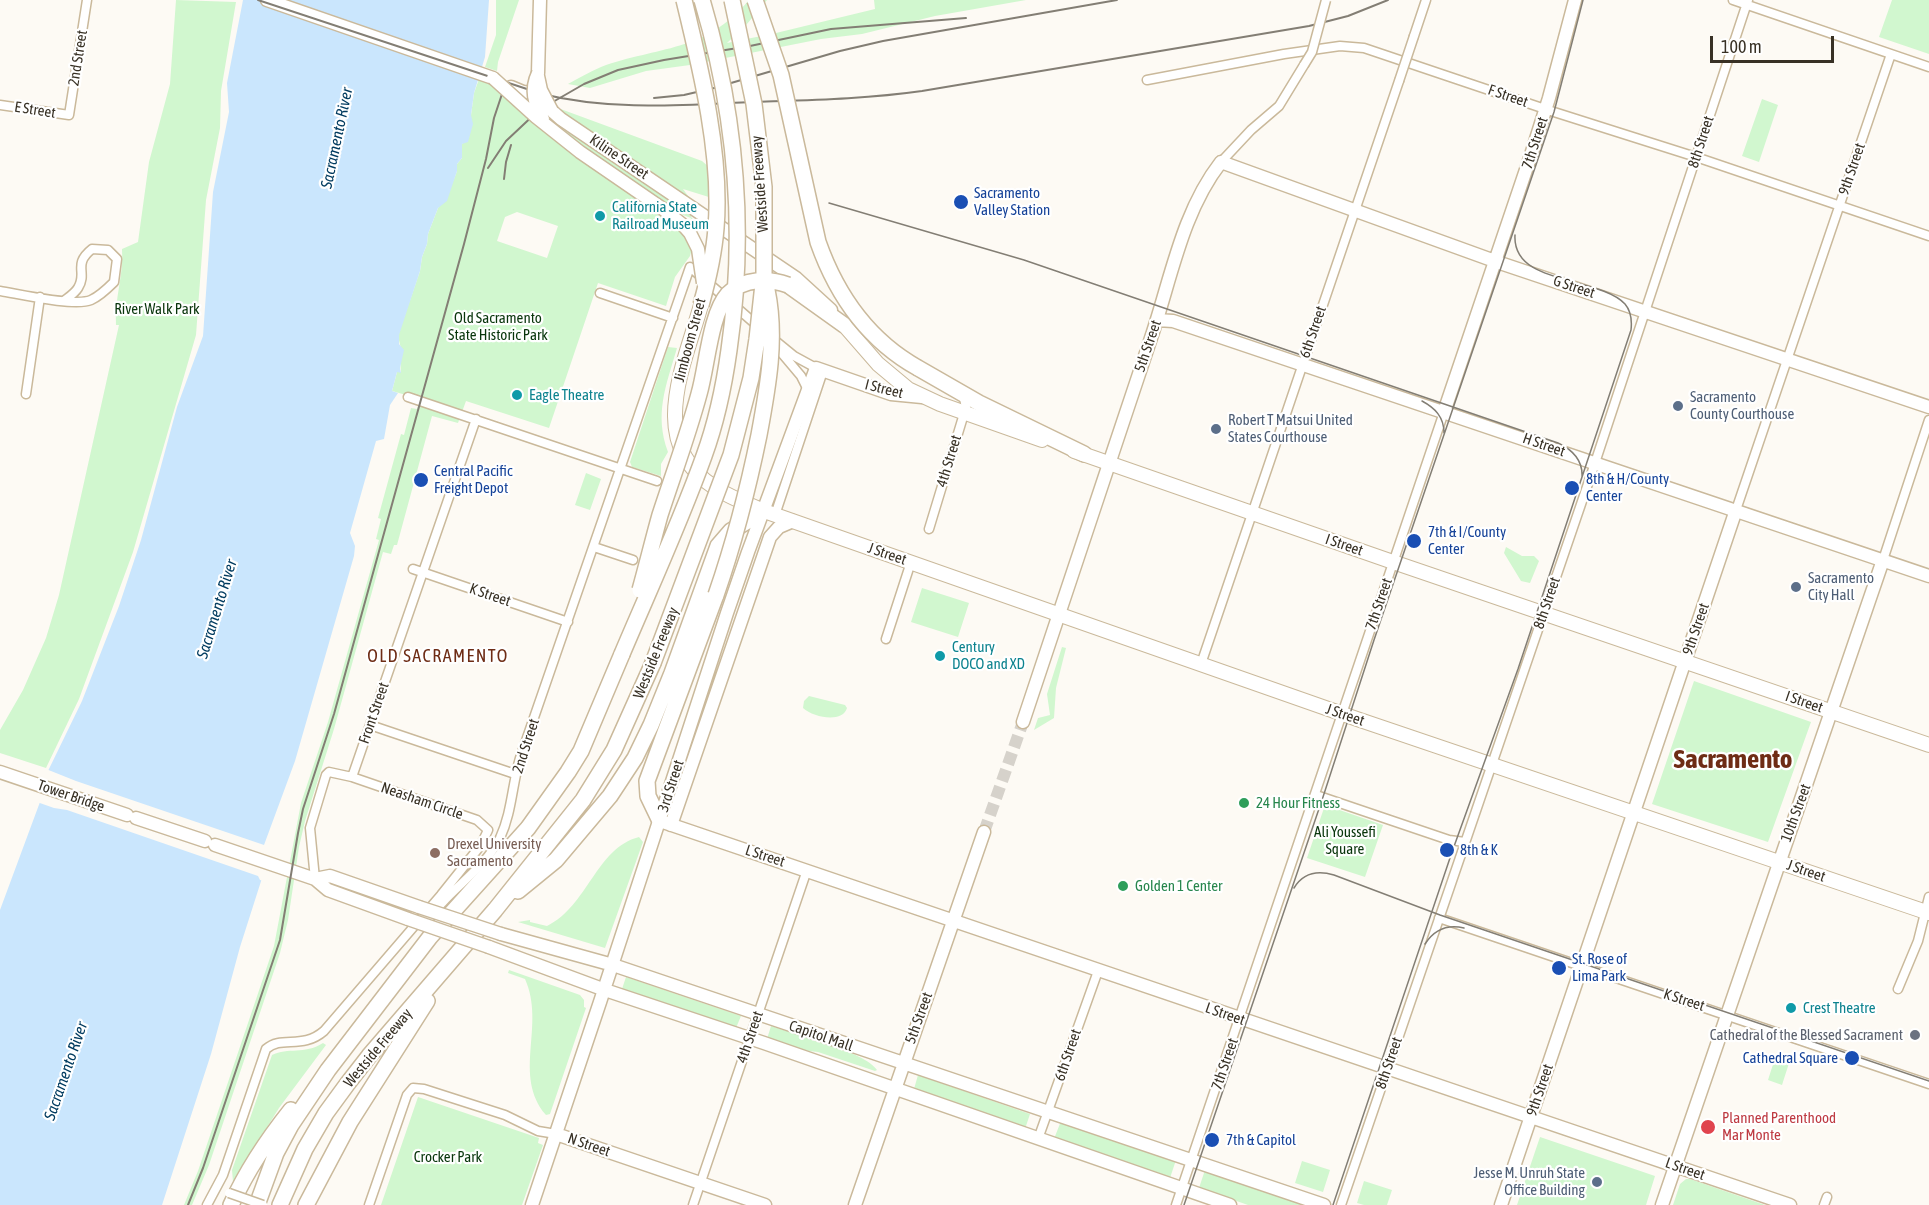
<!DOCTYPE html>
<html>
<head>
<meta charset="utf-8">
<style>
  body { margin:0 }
  #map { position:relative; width:1929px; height:1205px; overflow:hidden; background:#fdfaf4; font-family:"Asap Condensed",sans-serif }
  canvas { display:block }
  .scale { position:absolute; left:1710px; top:36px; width:124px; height:27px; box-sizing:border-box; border:3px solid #383125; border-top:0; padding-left:8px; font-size:18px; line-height:21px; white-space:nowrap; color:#383125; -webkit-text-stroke:4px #fff; paint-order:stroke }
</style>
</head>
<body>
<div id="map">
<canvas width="1929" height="1205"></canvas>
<div class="scale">100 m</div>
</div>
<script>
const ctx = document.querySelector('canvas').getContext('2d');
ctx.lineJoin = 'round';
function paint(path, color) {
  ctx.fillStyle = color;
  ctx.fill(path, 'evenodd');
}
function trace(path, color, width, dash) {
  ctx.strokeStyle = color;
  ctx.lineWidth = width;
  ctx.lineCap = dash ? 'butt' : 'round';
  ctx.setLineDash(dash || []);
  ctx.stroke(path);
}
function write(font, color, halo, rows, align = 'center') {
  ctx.font = font + ' "Asap Condensed",sans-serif';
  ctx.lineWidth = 4.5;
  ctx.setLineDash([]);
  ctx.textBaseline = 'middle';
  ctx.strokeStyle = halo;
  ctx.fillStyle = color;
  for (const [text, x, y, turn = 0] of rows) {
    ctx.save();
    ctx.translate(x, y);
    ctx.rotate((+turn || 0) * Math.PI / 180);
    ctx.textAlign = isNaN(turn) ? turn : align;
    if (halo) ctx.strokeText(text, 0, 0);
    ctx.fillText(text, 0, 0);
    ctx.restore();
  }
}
const green = new Path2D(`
  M176 0 236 2 221 91 220 128 206 200 196 335 133 552 79 699 46 768 0 753V730L23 690 46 638 59 595 119 325H116C114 299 124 275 122 249L138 242 149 162 170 84Z
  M496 0H519L498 62 497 71 485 67 496 35Z
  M749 0H767L747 24 727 43 776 33 875 9 874 0H1026L935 16 862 34 821 39 690 65 646 71 590 88 568 84C579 78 589 72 601 67 658 46 705 53 749 0Z
  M1892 0H1929V54L1879 37Z
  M479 79 702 161 710 168 712 198 683 189 696 207 691 217 696 222 697 228 690 256 675 277 666 306 598 283 549 428 466 401 458 423 432 416 397 545H394L391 554 383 552 334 729 305 821 299 847 288 920 280 953 209 1165 192 1205H184L198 1171 274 946 301 803 328 722 379 540 376 539 381 519 378 518 401 434 404 435 411 408 417 409 420 399 392 391 397 372H401C400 366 401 362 401 356 402 349 399 342 398 335L420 271 422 257 427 244 428 234 438 208 454 179 457 171V164L462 158V144L469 137 471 115 474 93ZM653 204 691 218 684 235 676 227 651 209ZM517 212 558 226 547 258 497 241 505 217Z
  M1762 99 1778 105 1759 162 1742 156Z
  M668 347 677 348C666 386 654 414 668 452L661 464V476L632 467 630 462Z
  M586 473 601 479 590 510 575 505Z
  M1506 547 1522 556H1534L1539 561 1530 583 1521 581 1504 553Z
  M922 588 969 603 958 637 911 622Z
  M1062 647 1066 648 1056 688 1054 718 1034 730 1038 718 1050 715 1047 694Z
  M1694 681 1811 722 1768 842 1652 804Z
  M809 696 845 705 847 708C843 723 814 718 803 708L804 701Z
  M1325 805 1383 825 1365 877 1307 858Z
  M639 837 643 842 605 948 518 922 530 920V922L547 926C588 906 596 848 639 837Z
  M509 970 580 995 584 1000V1007L586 1008 550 1114 546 1115C512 1075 546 1026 525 979L508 973Z
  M626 977 741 1016 736 1028 622 989Z
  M771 1026C794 1034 866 1052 877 1070L875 1071 818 1052 800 1050 767 1039Z
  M323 1043 326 1045 279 1108 233 1182 232 1170 272 1055C288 1047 304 1055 323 1043Z
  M1776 1055 1790 1060 1782 1085 1768 1080Z
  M918 1075 1030 1114 1025 1129 914 1089Z
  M418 1097 539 1138 538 1143 543 1145 522 1205H381Z
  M1061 1121 1176 1160 1170 1178 1054 1139Z
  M1540 1137 1655 1176 1646 1205H1517Z
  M1302 1161 1330 1170 1323 1192 1295 1183Z
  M1205 1170 1307 1205H1248L1199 1188Z
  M1686 1179H1690L1765 1205H1673L1680 1184Z
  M1364 1181 1392 1190 1387 1205H1364L1357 1203Z`);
const water = new Path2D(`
  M243 0H489L485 57 474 93 471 115 473 124 468 142 462 144V158L457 164V171L447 201 438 208 428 234 427 244 422 257 420 271 399 335V344L404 350 400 368 401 373 397 372 392 391 398 393 390 405 384 439 376 441 350 533 355 546 354 556 295 761 264 845 263 875 240 947 211 1054 162 1205H0V910L40 802 48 771 82 701 119 606 141 540 177 407 203 336 213 192 229 112 227 83Z`);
const pier = new Path2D(`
  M46 769 76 781 267 846 264 881 260 880 258 876 67 810 54 808 37 802Z`);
const secondaryTunnel = new Path2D(`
  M984 832 1023 722`);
const street = new Path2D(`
  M1733 0 1929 67
  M1414 36 1426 0
  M1147 80 1284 54 1340 46 1364 48 1554 112 1696 157 1929 236
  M0 105 69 115 87 0
  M1221 162 1251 130 1279 106 1304 65
  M0 291C19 294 75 307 91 300 100 296 107 289 114 282L117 259 108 250 92 249C72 265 88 272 78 288 75 293 69 297 64 301
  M600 293 673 318
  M772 338 794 356 816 368
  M774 344 801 376 808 390
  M26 394 40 297
  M408 397 657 481
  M1736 510 1891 54
  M775 515 823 371
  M929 529 966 407 963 394
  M594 547 633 560
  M1883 560 1929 420
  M413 569 568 622
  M886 639 911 562
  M1201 664 1399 81
  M370 725 515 774
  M352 777 476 419
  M1316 795 1449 840 1465 842
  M1439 918 1929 1084
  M425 924C430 917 436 910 442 903 461 882 487 864 500 838 512 812 512 785 520 758L690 267 760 328
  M1898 989 1918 941 1929 897
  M1038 1139 1098 971
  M207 1205 223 1175 266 1049C282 1035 302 1050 324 1031L441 895 481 845 488 830 477 820 352 777 329 772 326 775 310 828 315 879
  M369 1205 407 1095 413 1088 424 1089 505 1115 538 1131 556 1134
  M693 1205 807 870
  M1176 1205 1444 412
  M1341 1205 1591 475 1748 0
  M1824 1205 1827 1197`);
const secondary = new Path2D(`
  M267 0 493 78
  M538 73 540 0
  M511 87 523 92 533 93
  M552 111 561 119 796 278 831 310
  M1157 320 1173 321 1929 576
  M1444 412 1531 155 1549 98 1575 0
  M1023 722C1066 595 1108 466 1151 338 1171 279 1182 212 1221 162L1503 264 1929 407
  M0 772 127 815
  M136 818 205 841
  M660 821 1790 1205
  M671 825 770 537 779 527 793 521
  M215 845 315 879 328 890 408 919
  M315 879 330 876 419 907
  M501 934 613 965 1324 1205
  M489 947 605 990 764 1043 1230 1205
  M556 1134 765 1205
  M532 1205 600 1002 727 613 748 552 816 368 891 394 922 397
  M855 1205 984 832
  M1501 1205 1736 510
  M1662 1205 1883 560`);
const primary = new Path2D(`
  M701 305C684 366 646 443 714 487 729 497 747 504 764 511L1357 719 1929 913
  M844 325 878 364 908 389 940 404 1042 440
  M1074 451 1393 562 1929 745`);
const highway = new Path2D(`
  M788 285 844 325
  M918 368 979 403 1084 454
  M660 821 648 796 647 781 716 595
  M518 891 556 860 610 796 635 758 651 725 672 673 718 546 731 531 764 511
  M231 1205C247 1170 267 1140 291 1110
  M257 1205 276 1153 291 1125 328 1070 430 937 528 828 568 772 581 751 622 654
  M280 1205 305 1149 326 1113 348 1083 369 1056 495 910 583 800 614 750 653 663
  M306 1205 350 1122 427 1001`);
const tram = new Path2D(`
  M829 203 1024 260 1558 443C1573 450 1583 460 1582 477
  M1422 401C1435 408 1444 417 1444 433
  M1294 888C1303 873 1317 870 1334 875L1440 915 1929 1081
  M1425 944C1434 930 1447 924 1464 928
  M1184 1205 1323 797 1374 640 1554 112 1583 0
  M1333 1205 1452 852 1518 669 1631 330C1632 321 1631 311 1625 304 1599 276 1512 286 1515 235`);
const rail = new Path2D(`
  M258 0 542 94C611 111 681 105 752 102 809 100 866 99 922 91L1309 26 1348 16 1388 0
  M654 98 684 95 714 88 840 51 883 41 1117 0
  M488 168 506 141 539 110 584 84 618 70 664 60 750 46 831 29 966 18
  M504 179 506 162 511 145
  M188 1205 203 1168 280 940 298 833 303 809 334 714 464 244 486 159 494 118 502 94`);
const streetBridge = new Path2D(`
  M1304 65 1312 52 1326 0
  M1399 81 1414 36
  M229 1193 263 1205`);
const secondaryBridge = new Path2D(`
  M538 73C530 90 534 103 543 119
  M538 76 541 90 552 111
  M493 78 536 117 580 152 663 209 683 225 690 233 698 249 703 283
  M419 907 501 934
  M408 919 489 947`);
const highwayBridge = new Path2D(`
  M684 0C701 70 722 156 716 228 714 254 708 280 701 305
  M755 0 781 75 818 242C837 296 868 340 918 368
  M640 590C647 565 653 540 660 515 673 475 688 435 699 394 707 367 710 314 728 294 744 278 768 278 788 285
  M716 595C734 543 748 489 759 435 768 387 777 338 767 290
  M622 654C650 588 680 523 704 456 716 423 724 386 729 350 746 233 736 114 702 0
  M653 663 731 455 751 378 757 339 764 275V187L754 104 732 0`);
const markers = [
  [961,202,8,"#1a4fb4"],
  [600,216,6,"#0f9aa8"],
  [517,395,6,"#0f9aa8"],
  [1678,406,6,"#5c6f8a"],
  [1216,429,6,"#5c6f8a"],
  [421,480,8,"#1a4fb4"],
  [1572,488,8,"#1a4fb4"],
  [1414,541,8,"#1a4fb4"],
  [1796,587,6,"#5c6f8a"],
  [940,656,6,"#0f9aa8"],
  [1244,803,6,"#2e9e5b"],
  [1447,850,8,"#1a4fb4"],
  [435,853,6,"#8d6e63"],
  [1123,886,6,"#2e9e5b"],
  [1559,968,8,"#1a4fb4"],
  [1791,1008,6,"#0f9aa8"],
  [1915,1035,6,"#6b7280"],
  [1852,1058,8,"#1a4fb4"],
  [1708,1127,8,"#e0444e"],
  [1212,1140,8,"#1a4fb4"],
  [1597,1182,6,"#5c6f8a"]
];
const streetNames = [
  ["2nd Street",78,58,-81],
  ["F Street",1508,96,19],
  ["E Street",35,110,9],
  ["8th Street",1701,142,-72],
  ["7th Street",1535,143,-72],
  ["Kiline Street",619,157,34],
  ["9th Street",1852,169,-71],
  ["Westside Freeway",760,184,-94],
  ["G Street",1574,287,18],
  ["6th Street",1313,332,-71],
  ["Jimboom Street",690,340,-75],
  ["5th Street",1148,346,-71],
  ["I Street",884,389,14],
  ["H Street",1544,445,19],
  ["4th Street",949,461,-73],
  ["I Street",1344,545,19],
  ["J Street",887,554,19],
  ["K Street",490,595,19],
  ["8th Street",1547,603,-71],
  ["7th Street",1379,604,-71],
  ["9th Street",1696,629,-71],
  ["Westside Freeway",656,653,-68],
  ["I Street",1804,702,19],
  ["Front Street",374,713,-71],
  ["J Street",1345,715,19],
  ["2nd Street",526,746,-72],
  ["3rd Street",671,786,-72],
  ["Tower Bridge",71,796,19],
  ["Neasham Circle",422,801,19],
  ["10th Street",1796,813,-70],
  ["L Street",765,856,18],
  ["J Street",1806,871,19],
  ["K Street",1684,1000,18],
  ["L Street",1225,1014,19],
  ["5th Street",919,1018,-70],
  ["Capitol Mall",821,1036,19],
  ["4th Street",750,1037,-71],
  ["Westside Freeway",378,1048,-50],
  ["6th Street",1068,1055,-71],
  ["8th Street",1389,1063,-71],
  ["7th Street",1225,1064,-71],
  ["9th Street",1540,1090,-71],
  ["N Street",589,1145,19],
  ["L Street",1685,1169,19]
];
const transitNames = [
  ["Sacramento",974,193],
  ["Valley Station",974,210],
  ["Central Pacific",434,471],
  ["Freight Depot",434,488],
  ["8th & H/County",1586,479],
  ["Center",1586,496],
  ["7th & I/County",1428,532],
  ["Center",1428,549],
  ["8th & K",1460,850],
  ["St. Rose of",1572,959],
  ["Lima Park",1572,976],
  ["Cathedral Square",1838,1058,"right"],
  ["7th & Capitol",1226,1140]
];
const cultureNames = [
  ["California State",612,207],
  ["Railroad Museum",612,224],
  ["Eagle Theatre",529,395],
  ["Century",952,647],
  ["DOCO and XD",952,664],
  ["Crest Theatre",1803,1008]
];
const parkNames = [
  ["River Walk Park",157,309],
  ["Old Sacramento",498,318],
  ["State Historic Park",498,335],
  ["Ali Youssefi",1345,832],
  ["Square",1345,849],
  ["Crocker Park",448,1157]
];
const serviceNames = [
  ["Sacramento",1690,397],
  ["County Courthouse",1690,414],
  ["Robert T Matsui United",1228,420],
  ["States Courthouse",1228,437],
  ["Sacramento",1808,578],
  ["City Hall",1808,595],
  ["Jesse M. Unruh State",1585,1173,"right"],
  ["Office Building",1585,1190,"right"]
];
const leisureNames = [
  ["24 Hour Fitness",1256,803],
  ["Golden 1 Center",1135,886]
];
const educationNames = [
  ["Drexel University",447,844],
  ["Sacramento",447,861]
];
const worshipNames = [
  ["Cathedral of the Blessed Sacrament",1903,1035]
];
const healthNames = [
  ["Planned Parenthood",1722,1118],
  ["Mar Monte",1722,1135]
];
const waterNames = [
  ["Sacramento River",337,138,-78],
  ["Sacramento River",217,609,-73],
  ["Sacramento River",66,1071,-71]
];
const quarterNames = [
  ["OLD SACRAMENTO",438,656]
];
const townNames = [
  ["Sacramento",1733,759]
];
paint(green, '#d1f7cf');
paint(water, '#cae6fd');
paint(pier, '#fdfaf4');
trace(secondaryTunnel, '#d6d2cb', 12, [12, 6]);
trace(street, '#cab99b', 11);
trace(secondary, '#cab99b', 15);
trace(primary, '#cab99b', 16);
trace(highway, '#cab99b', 18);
trace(street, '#fff', 8);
trace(secondary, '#fff', 12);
trace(primary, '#fff', 14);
trace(highway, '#fff', 15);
trace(tram, '#837e74', 1.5);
trace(rail, '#837e74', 2);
trace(streetBridge, '#cab99b', 11, []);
trace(secondaryBridge, '#cab99b', 15, []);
trace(highwayBridge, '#cab99b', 18, []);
trace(streetBridge, '#fff', 8);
trace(secondaryBridge, '#fff', 12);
trace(highwayBridge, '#fff', 15);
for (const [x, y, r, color] of markers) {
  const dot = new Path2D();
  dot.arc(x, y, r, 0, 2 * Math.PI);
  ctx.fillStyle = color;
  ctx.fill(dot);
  trace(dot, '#fff', 2);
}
write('15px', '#383125', '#fff', streetNames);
write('15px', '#164399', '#fff', transitNames, 'left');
write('15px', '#0d838f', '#fff', cultureNames, 'left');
write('15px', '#08350b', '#fff', parkNames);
write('15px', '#4e5e75', '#fff', serviceNames, 'left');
write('15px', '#27864d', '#fff', leisureNames, 'left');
write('15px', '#785e54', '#fff', educationNames, 'left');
write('15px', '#5b616d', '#fff', worshipNames, 'right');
write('15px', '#be3a42', '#fff', healthNames, 'left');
write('italic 16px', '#023c60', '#fff', waterNames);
ctx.letterSpacing = '1.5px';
write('18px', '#6e2c15', '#fff', quarterNames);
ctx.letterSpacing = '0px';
write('bold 27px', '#6e2c15', '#fff', townNames);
</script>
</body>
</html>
